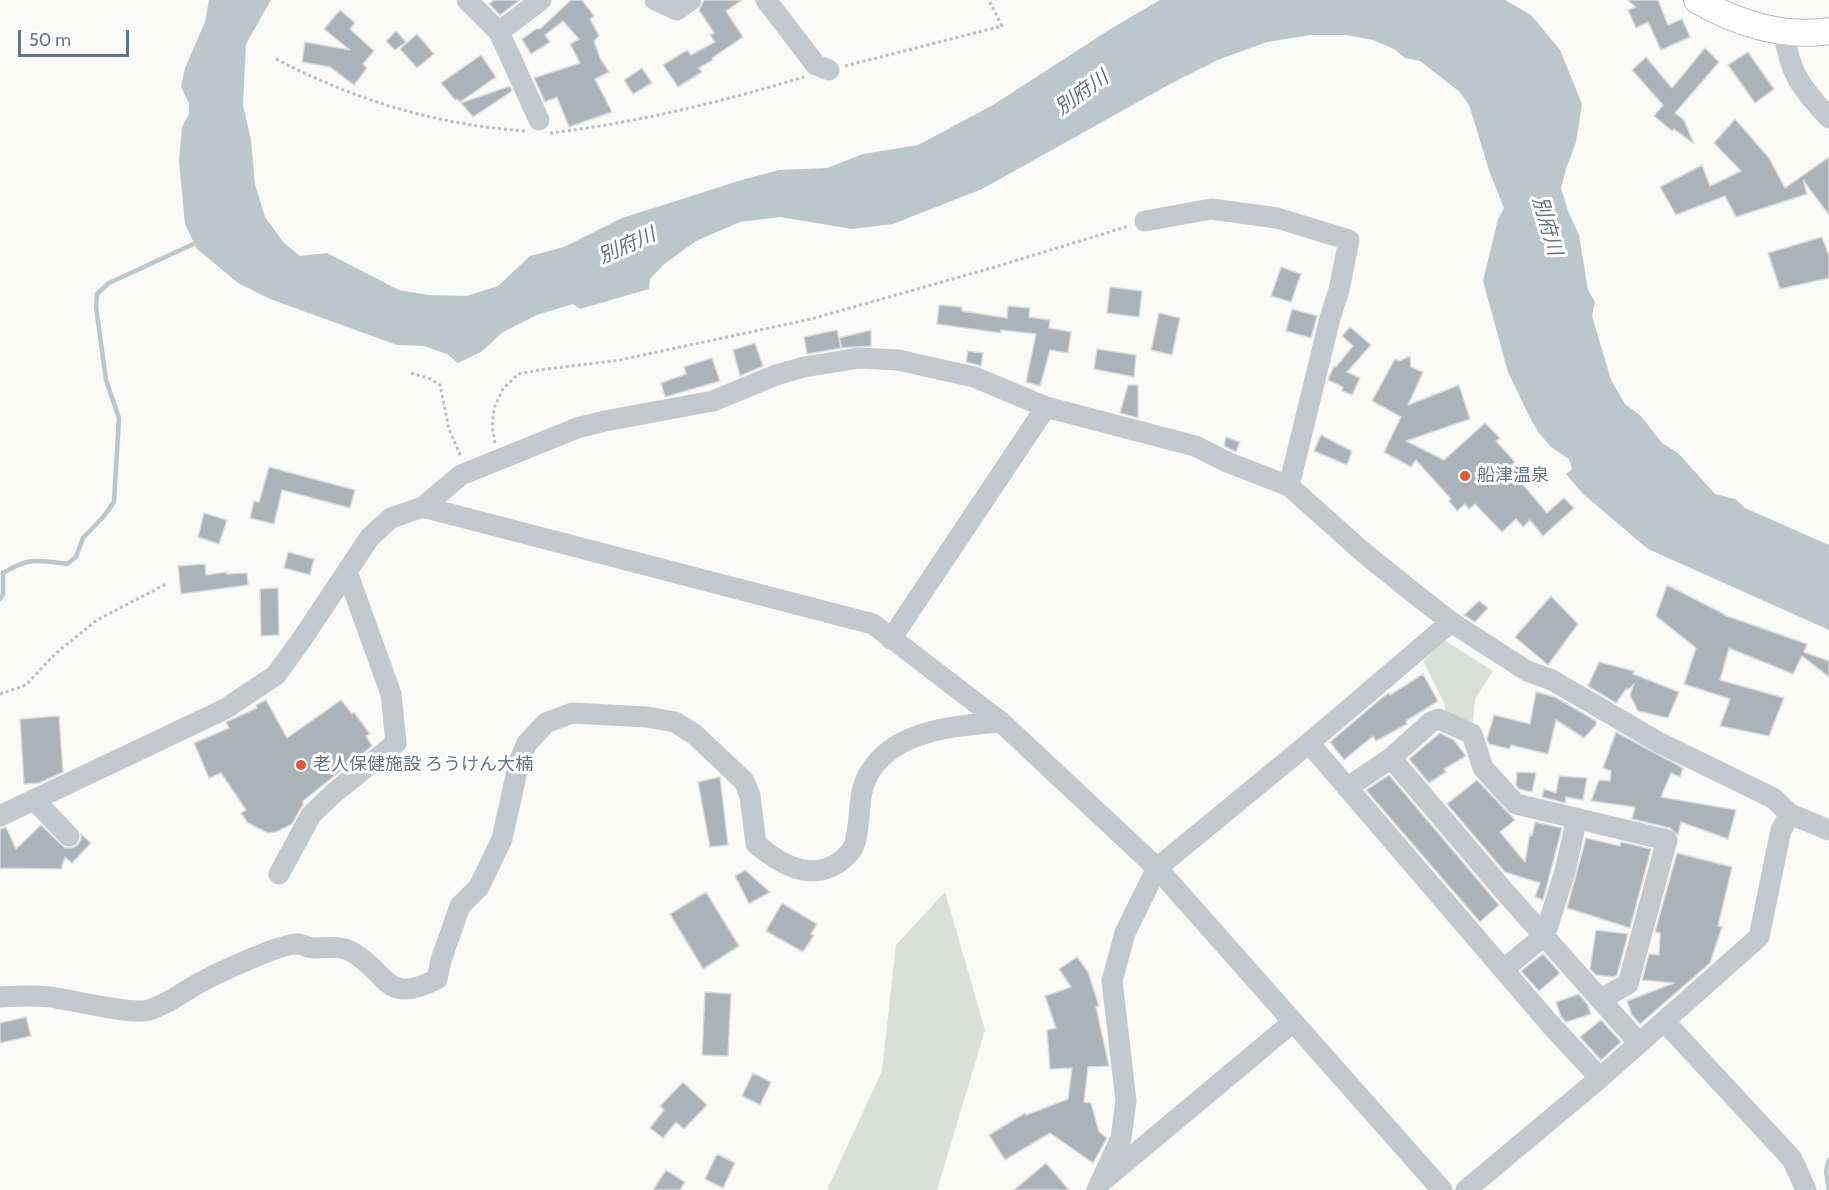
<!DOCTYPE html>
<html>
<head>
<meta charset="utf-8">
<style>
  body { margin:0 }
  #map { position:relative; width:1829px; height:1190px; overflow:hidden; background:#fafaf8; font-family:Cabin,sans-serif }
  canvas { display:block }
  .scale { position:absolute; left:18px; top:30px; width:111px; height:27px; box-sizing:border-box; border:3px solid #657683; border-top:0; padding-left:8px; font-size:18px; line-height:21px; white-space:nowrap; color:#657683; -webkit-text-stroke:4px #fff; paint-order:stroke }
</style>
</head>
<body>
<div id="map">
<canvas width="1829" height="1190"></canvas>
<div class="scale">50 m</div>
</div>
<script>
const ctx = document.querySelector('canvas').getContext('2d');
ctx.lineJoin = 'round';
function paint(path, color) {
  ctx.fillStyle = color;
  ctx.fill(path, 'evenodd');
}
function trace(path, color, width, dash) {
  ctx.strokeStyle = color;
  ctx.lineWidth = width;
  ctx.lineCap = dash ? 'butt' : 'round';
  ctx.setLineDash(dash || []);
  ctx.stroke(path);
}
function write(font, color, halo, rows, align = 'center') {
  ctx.font = font + ' Cabin,"Noto Sans JP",sans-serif';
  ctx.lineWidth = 6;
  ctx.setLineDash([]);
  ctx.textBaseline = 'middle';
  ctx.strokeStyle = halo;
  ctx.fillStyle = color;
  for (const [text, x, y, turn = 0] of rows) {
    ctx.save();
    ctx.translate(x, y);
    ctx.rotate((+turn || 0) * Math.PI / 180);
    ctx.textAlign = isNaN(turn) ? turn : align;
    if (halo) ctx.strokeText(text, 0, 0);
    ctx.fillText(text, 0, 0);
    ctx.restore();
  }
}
const green = new Path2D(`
  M1444 640 1493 671 1475 699 1473 722 1447 716 1444 703 1423 661Z
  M945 892 985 1030 937 1190H827L882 1071 896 945Z`);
const water = new Path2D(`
  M209 0H271L246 44 243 105 251 140 255 184 265 217 284 243 300 256 327 253 399 290 429 295 467 296 498 286 530 256 564 247 622 218 745 179 779 170 827 168 863 154 918 145 993 105 1112 28 1160 0H1505L1531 15 1560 50 1582 104 1576 142 1566 169 1561 188 1568 211 1579 235 1588 290 1595 302 1592 316 1611 380 1625 404 1641 416 1662 443 1678 453 1715 494 1735 499 1745 508 1829 545V630L1648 549 1583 494 1566 474 1572 469 1569 459 1551 447 1538 432 1529 416 1508 372 1483 281 1498 219 1504 208 1490 173 1469 105 1460 92 1420 61 1405 58 1394 49 1373 40 1346 35H1310L1267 42 1220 59 1172 83 982 189 893 224 852 229 780 217 740 222 696 241 663 265 650 279 649 289 580 309 573 304 537 315 503 332 481 352 458 363 447 354 424 346 397 345 270 299 238 283 197 249 185 224 179 161 182 127 189 114V103L181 87 185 68 205 22Z`);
const stream = new Path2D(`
  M0 599 3 595V573C29 557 38 560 67 564L76 557 83 538 104 516 114 502 119 418 106 380 96 307 97 294 109 283 200 241
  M1829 1190 1826 1171 1829 1160`);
const building = new Path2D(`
  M494 0H520L500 15 489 4Z
  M571 0H582L594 16 590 19 599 36 594 41 600 58 609 72 595 79 612 112 569 127 557 97 545 102 534 78 580 63 570 44 579 39 563 21 545 35 550 42 531 54 522 39 536 29H540Z
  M704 0H742L726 11 743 37 712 58 713 60 699 68 702 72 678 87 663 65 687 50 691 55 715 42 710 35 714 33 699 10Z
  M1627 0H1658L1668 25 1682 19 1690 37 1661 50 1648 22 1636 28 1628 10 1636 7Z
  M340 10 355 23 350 29 374 51 363 64 367 68 354 85 330 67 302 62 305 42 350 50 324 29Z
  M396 31 406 42 395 50 386 41Z
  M417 34 434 54 417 68 400 49Z
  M1705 48 1719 62 1675 113 1684 120 1694 144 1674 129 1672 131 1654 116 1663 105 1632 70 1646 57 1672 88Z
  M1748 52 1774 89 1755 103 1728 65Z
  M481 55 496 77 460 102 457 99 455 100 441 83Z
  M642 68 652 83 633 94 624 80Z
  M510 86 512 91 473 117 461 103Z
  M1735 119 1769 158 1785 188 1829 157V215L1803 180 1807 194 1736 217 1725 196 1676 215 1660 187 1702 165 1710 186 1741 171 1714 143Z
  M1822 237 1829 256V278L1780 289 1768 253Z
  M1281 267 1301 274 1291 302 1271 296Z
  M1110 287 1142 291 1139 317 1107 313Z
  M939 305 962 307V311L1007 318 1008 306 1030 308 1029 317 1050 320 1049 328 1071 332 1068 353 1050 350 1040 386 1026 382 1036 334 1001 330V333L937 324Z
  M1292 309 1317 316 1311 338 1286 331Z
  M1159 313 1180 318 1172 355 1151 350Z
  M1350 327 1371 345 1347 372 1360 378 1352 395 1342 391 1343 387 1328 380 1334 366 1336 367 1353 346 1342 336Z
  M837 330 841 348 807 354 804 337Z
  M871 330V346L842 348 839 338Z
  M755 343 763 366 740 376 733 350Z
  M1097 349 1136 355 1134 377 1094 369Z
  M968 351 983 353 981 366 966 362Z
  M1410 356 1411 367 1423 372 1408 405 1459 385 1470 419 1406 441 1444 460 1485 423 1500 438 1496 441 1515 462 1509 468 1547 513 1564 498 1574 508 1543 536 1530 520 1523 527 1516 519 1502 532 1475 504 1469 509 1465 504 1457 511 1449 501 1451 499 1416 460 1411 467 1384 452 1401 417 1372 401 1395 359 1399 361Z
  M712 358 720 381 665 397 661 383 686 374 684 367Z
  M1128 385H1138V418L1120 413Z
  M1321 435 1352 451 1347 465 1314 451Z
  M1226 437 1240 442 1236 452 1224 446Z
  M269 467 355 490 350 508 282 490 274 524 250 518 254 501 259 502Z
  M204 513 227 520 219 544 198 537Z
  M288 552 314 559 310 575 284 568Z
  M205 564 206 575 227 572V574L247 573 248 585 181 594 178 566Z
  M1667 585 1724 614V615L1807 644 1804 652 1829 661V677L1802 656 1793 674 1729 648 1720 680 1784 698 1769 736 1720 726 1730 699 1684 684 1696 648 1656 616Z
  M278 588 279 635 261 636 260 589Z
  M1551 596 1578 624 1548 665 1515 637Z
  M1479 601 1488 608 1475 622 1464 615Z
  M1599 662 1634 671 1633 674 1679 692 1668 718 1638 711 1630 695 1634 684 1628 690 1627 688 1616 703 1588 686Z
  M1423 674 1438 701 1406 721 1407 724 1376 741 1373 736 1344 760 1330 742 1383 697 1389 693 1390 695Z
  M1536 692 1555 697 1596 721V725L1584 738 1556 720 1548 754 1511 745 1509 749 1489 744 1487 739 1494 715 1530 724Z
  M266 700 287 738 341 700 352 714 354 712 370 734 366 736 372 746 303 801V805L292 824 276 832 268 833 248 823 241 813 246 810 221 773 209 778 194 743 229 728 226 722 257 708 256 705Z
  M59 716 63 772 39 783 24 784 20 719Z
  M1616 732 1683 768 1680 777 1671 773 1661 797 1736 810 1728 839 1681 822 1678 835 1670 828 1632 819 1635 807 1591 801 1599 780 1610 781 1611 771 1603 768Z
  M1440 733 1454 740 1466 756 1444 769 1446 772 1429 783 1409 759Z
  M1517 772 1536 773 1532 792 1519 789 1516 785Z
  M1389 775 1499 905 1480 922 1366 790Z
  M1559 776 1587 778 1583 800 1566 797 1565 803 1542 797 1544 789 1556 793Z
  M720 777 728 845 710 847 698 782Z
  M1477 780 1515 820 1500 832 1525 862 1530 834 1532 836 1535 822 1562 828 1543 900 1535 897 1540 883 1505 872 1447 804Z
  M41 825 65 848H72L77 845 81 840V834L91 843 72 863 65 857 61 869 0 868V829L6 827 16 849Z
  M1586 838 1620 846 1621 842 1651 849 1630 928 1567 908Z
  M1677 853 1732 867 1718 926 1722 927 1710 963 1640 1024 1632 1015 1627 1001 1674 983 1642 980 1649 954 1659 955 1660 933 1655 932Z
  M745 870 770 892 749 904 735 876Z
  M706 892 739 946 703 969 670 914Z
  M782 903 817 924 811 934 814 935 803 952 766 931Z
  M1596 930 1628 934 1617 975 1614 977 1596 975 1590 969Z
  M1543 954 1560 973 1539 991 1521 971Z
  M1077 957 1088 972 1099 1006 1096 1007 1109 1066 1088 1067 1084 1102 1091 1103 1099 1132 1107 1138 1093 1163 1050 1133 1005 1160 989 1135 1025 1113 1026 1115 1068 1099 1072 1068 1050 1069 1047 1030 1056 1028 1045 996 1071 987 1059 969Z
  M705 992 731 994 728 1056 702 1055Z
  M1579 994 1587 1004 1591 1014 1566 1022 1561 1017 1556 1002Z
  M26 1017 31 1036 0 1043V1023Z
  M1601 1020 1621 1042 1601 1060 1580 1037Z
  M753 1073 771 1082 760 1105 742 1096Z
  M683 1082 707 1105 684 1129 676 1122 663 1138 650 1128 664 1110 660 1106Z
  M717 1154 735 1163 723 1188 705 1179Z
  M1046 1163 1069 1190H1014Z
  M666 1170 685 1182 680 1190H653Z`);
const path = new Path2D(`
  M276 59C354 100 437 125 526 131
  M845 66 1002 26 989 0
  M550 133C636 123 721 102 804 77
  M411 373 431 379 440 385 449 429 461 457
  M495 443 492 426 494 408 503 389 518 374 539 370 620 360 811 319 995 267 1129 226
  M0 694 26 685 55 654 97 620 168 583`);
const minor = new Path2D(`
  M467 0 499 32 541 0
  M655 0 677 10 691 0
  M766 0 816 65 829 70
  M499 32 539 120
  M1784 32C1789 74 1802 88 1829 118
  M1145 221 1211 209 1277 218 1349 240 1339 290 1330 318 1289 486
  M423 507 873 624 1001 722 1157 868 1442 1190
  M891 639 1046 407
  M1309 743 1550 1024 1600 1078
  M1391 758 1505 892 1639 1043
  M1347 788 1391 758 1431 722 1439 719 1472 734 1483 768 1516 804 1667 840 1628 984 1601 999
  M34 800 69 836
  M0 816 225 709 276 675 302 639 370 537 391 518 423 507 461 475 577 428 605 421 713 401 776 375 804 367 859 358 898 360 974 377 1046 407 1195 446 1227 462 1289 486 1363 552 1410 590 1451 622 1527 671 1552 680 1660 743 1773 798 1790 814 1829 830
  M279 874 311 815 334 793 396 743 391 694 347 572
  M1504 969 1545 935 1565 871 1577 818
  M0 997C16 996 34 995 50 997 73 1000 130 1015 149 1010 169 1004 184 991 201 982 218 973 283 942 299 944 303 945 307 947 312 948 325 948 340 945 352 952 389 973 385 1006 437 979L441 960 460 906 479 887 502 839 519 762 527 743 546 723 572 713 647 717 675 722 694 734 744 781 750 796 756 844C779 863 809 882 838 863 845 858 852 852 855 843 863 813 854 787 878 761 906 729 961 725 1001 722
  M1664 1021 1792 1159 1806 1190
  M1105 1179 1293 1022
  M1097 1190 1121 1138 1126 1101 1112 981 1125 933 1157 868 1309 743 1451 622
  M1466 1190 1600 1078 1759 937 1781 830 1790 814`);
const major = new Path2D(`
  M1697 0C1736 23 1783 38 1829 31`);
const markers = [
  [1465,476,6,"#e4572e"],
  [301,765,6,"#e4572e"]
];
const poiNames = [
  ["船津温泉",1477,476],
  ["老人保健施設 ろうけん大楠",313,765]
];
const waterNames = [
  ["別府川",1082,93,-36],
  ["別府川",1547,226,74],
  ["別府川",627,246,-24]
];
paint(green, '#dadfd7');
paint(water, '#bbc7cb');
trace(stream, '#bbc7cb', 4.5);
paint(building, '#aab3b9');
trace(building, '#dcdcda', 1.5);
trace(major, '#b5babe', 28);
trace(path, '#bbbfc2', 3, [3, 3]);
trace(minor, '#c3c8cc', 21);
trace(major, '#fff', 26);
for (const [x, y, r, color] of markers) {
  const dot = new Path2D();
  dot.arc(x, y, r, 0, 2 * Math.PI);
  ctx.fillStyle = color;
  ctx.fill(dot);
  trace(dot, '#fff', 2);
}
write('18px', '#657683', '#fff', poiNames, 'left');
write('italic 20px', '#60757c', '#fff', waterNames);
</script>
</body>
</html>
